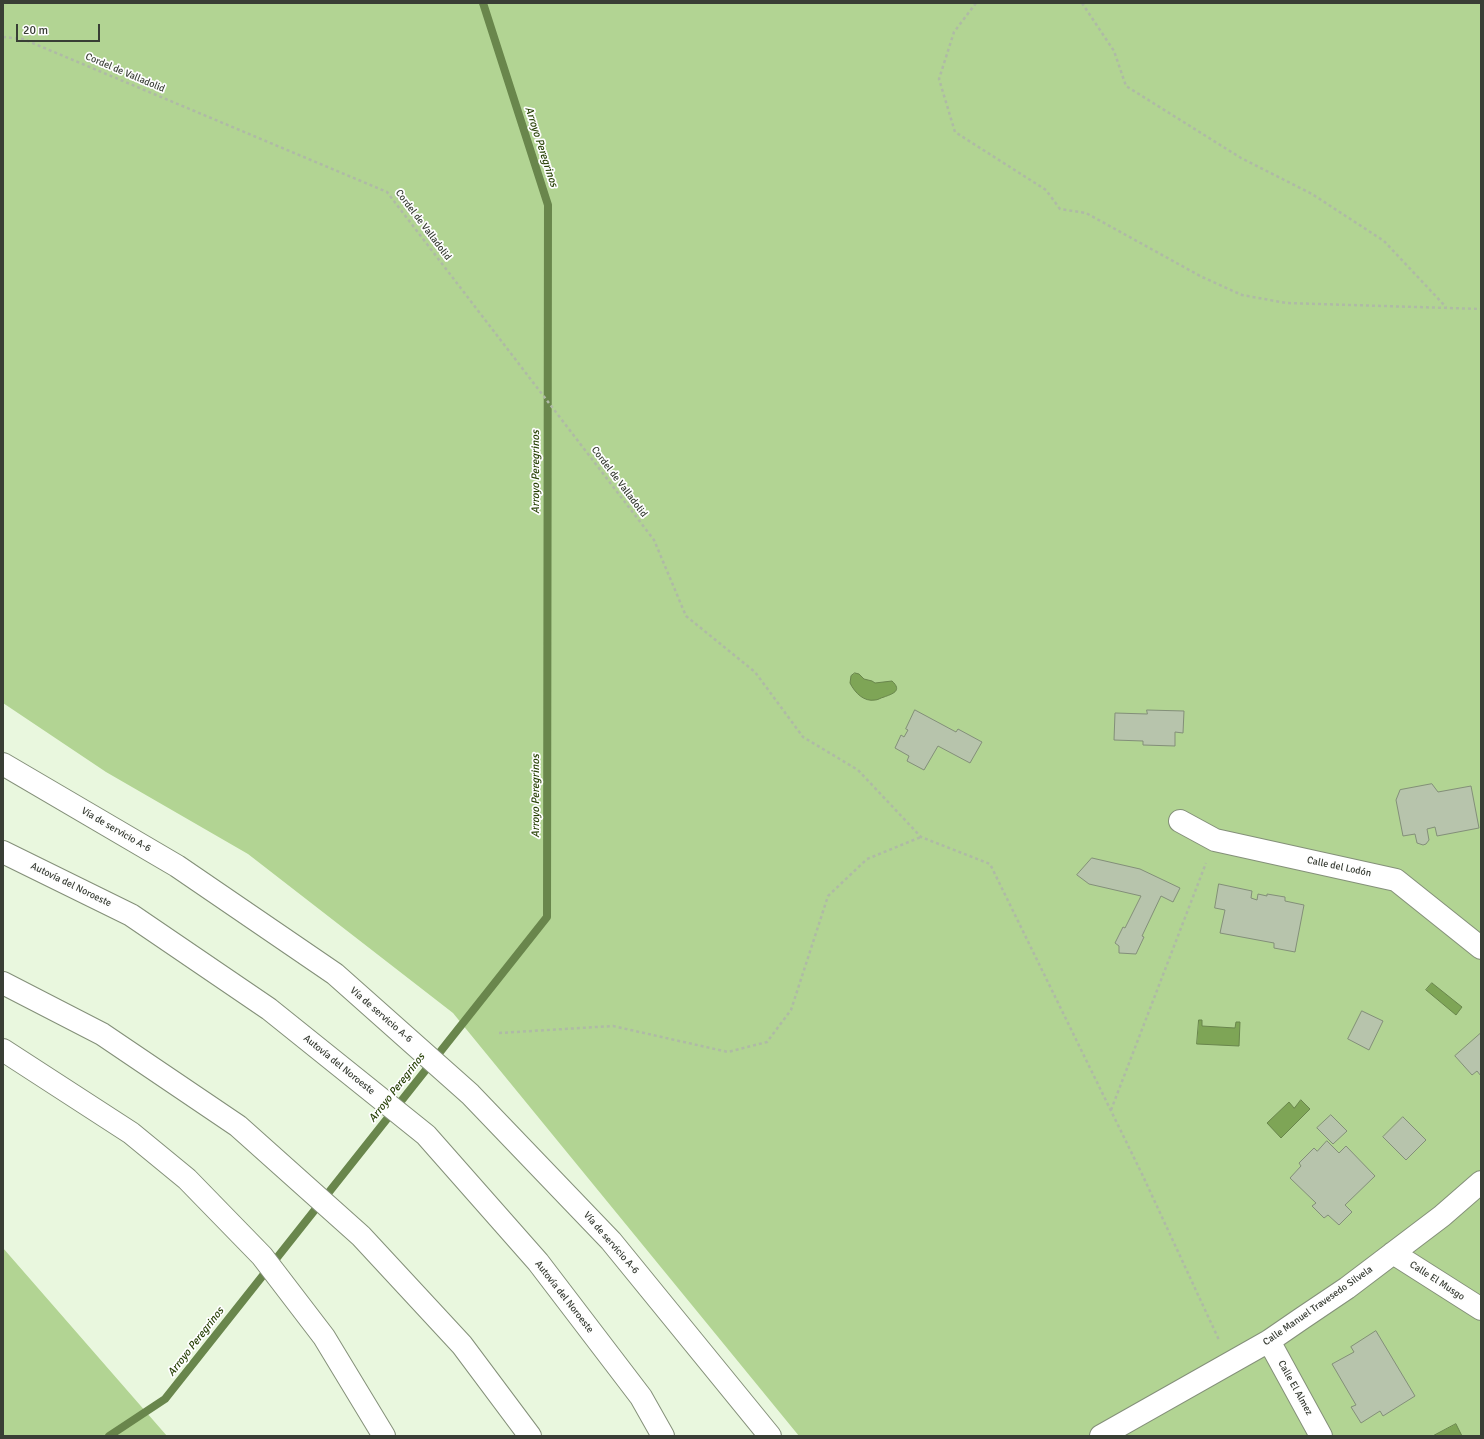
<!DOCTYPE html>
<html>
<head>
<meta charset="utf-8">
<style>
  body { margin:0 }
  #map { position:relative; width:1484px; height:1439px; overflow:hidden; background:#e9f7de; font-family:Signika,sans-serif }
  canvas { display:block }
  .frame { position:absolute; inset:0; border:4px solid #393e35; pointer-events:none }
  .scale { position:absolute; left:16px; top:24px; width:84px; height:18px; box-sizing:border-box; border:2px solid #393e35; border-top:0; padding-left:5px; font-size:12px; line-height:14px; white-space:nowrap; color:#393e35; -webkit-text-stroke:3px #fefefe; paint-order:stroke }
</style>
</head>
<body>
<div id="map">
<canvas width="1484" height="1439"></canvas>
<div class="frame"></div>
<div class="scale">20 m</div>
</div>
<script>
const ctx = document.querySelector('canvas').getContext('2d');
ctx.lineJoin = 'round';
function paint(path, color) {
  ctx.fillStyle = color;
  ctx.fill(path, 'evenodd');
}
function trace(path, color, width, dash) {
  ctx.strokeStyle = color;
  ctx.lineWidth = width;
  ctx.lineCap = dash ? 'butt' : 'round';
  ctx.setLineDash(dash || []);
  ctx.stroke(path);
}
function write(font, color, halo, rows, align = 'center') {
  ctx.font = font + ' Signika,sans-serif';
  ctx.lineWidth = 3.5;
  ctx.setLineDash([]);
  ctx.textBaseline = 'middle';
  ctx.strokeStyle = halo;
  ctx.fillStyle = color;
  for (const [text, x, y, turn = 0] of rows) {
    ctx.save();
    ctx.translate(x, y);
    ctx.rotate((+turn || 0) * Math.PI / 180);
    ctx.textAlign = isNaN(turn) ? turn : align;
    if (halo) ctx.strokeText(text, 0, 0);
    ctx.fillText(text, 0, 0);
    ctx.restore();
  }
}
const green = new Path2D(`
  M3 3H1481V1436H799L453 1013 248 854 106 772 3 703Z
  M3 1248 167 1436H3Z`);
const water = new Path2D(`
  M855 673 859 674 864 679 872 681 875 683 892 681C903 691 892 694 884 697 880 698 878 700 875 700 864 702 855 693 850 683L851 676Z
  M1432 983 1462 1007 1456 1015 1426 990Z
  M1199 1020H1202V1026L1235 1028 1236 1022H1240L1239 1046 1197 1044Z
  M1301 1100 1310 1109 1281 1138 1267 1123 1289 1102 1294 1108Z
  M1456 1424 1462 1436H1433Z`);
const stream = new Path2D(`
  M109 1436 165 1399 547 917 548 205 483 3`);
const building = new Path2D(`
  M915 710 956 732 958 729 982 742 970 763 938 746 924 770 907 761 909 756 895 748 901 735 904 737 908 730 906 729Z
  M1147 710 1184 711 1183 733 1175 732V746L1143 745V741L1114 740 1115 713 1147 714Z
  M1432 784 1438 792 1471 786 1479 828 1437 836 1435 827 1427 829 1429 840 1426 844 1423 845 1417 843 1415 834 1403 836 1396 800 1400 790Z
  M1092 858 1140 869 1180 888 1173 902 1161 896 1142 936 1144 937 1136 954 1119 953V946L1115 943 1123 927 1125 928 1141 896 1089 884 1077 875Z
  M1219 884 1252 891 1251 898 1257 900 1258 894 1267 896V894L1285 897V901L1304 905 1295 952 1274 948V943L1220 933 1225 910 1215 908Z
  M1362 1011 1383 1021 1369 1050 1348 1039Z
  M1481 1033V1076L1477 1071 1472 1075 1455 1056Z
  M1331 1115 1347 1131 1333 1144 1317 1128Z
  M1403 1117 1426 1140 1406 1160 1383 1137Z
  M1327 1141 1339 1153 1346 1146 1375 1176 1345 1205 1352 1212 1339 1225 1328 1215 1324 1218 1312 1206 1316 1203 1290 1178 1301 1166 1299 1163 1314 1148 1317 1151Z
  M1376 1331 1415 1396 1383 1416 1380 1411 1361 1423 1351 1407 1356 1405 1332 1364 1354 1352 1351 1347Z`);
const path = new Path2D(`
  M976 3 954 32 939 79 955 132 1046 190 1060 209 1086 213 1202 277 1242 295 1286 303 1481 309
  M1082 3 1114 51 1126 86 1241 158 1312 194 1384 241 1446 307
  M3 37 23 39 387 192 654 540 686 616 755 672 803 737 858 770 921 837 990 864 1142 1174 1219 1340
  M499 1033 613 1026 728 1052 767 1042 791 1010 828 896 867 859 921 837
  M1111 1110 1206 863`);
const minor = new Path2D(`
  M3 764 177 866 335 974 470 1094 611 1241 770 1436
  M1180 821 1215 840 1396 880 1481 948
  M3 1050 131 1133 187 1179 262 1256 324 1337 384 1436
  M1393 1253 1481 1309
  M1269 1341 1321 1436
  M1101 1436 1269 1341 1301 1319 1347 1288 1442 1216 1481 1182`);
const motorway = new Path2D(`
  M3 852 131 915 269 1009 426 1135 538 1262 641 1397 663 1436
  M3 983 102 1034 238 1126 361 1236 462 1345 530 1436`);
const streetNames = [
  ["Cordel de Valladolid",125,73,23],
  ["Cordel de Valladolid",423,225,53],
  ["Cordel de Valladolid",619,482,53],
  ["Vía de servicio A-6",116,830,30],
  ["Calle del Lodón",1339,867,12],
  ["Autovía del Noroeste",71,885,26],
  ["Vía de servicio A-6",381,1015,41],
  ["Autovía del Noroeste",339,1065,39],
  ["Vía de servicio A-6",611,1243,49],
  ["Calle El Musgo",1437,1281,33],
  ["Autovía del Noroeste",564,1297,52],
  ["Calle Manuel Travesedo Silvela",1318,1306,-35],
  ["Calle El Almez",1295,1388,61]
];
const waterNames = [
  ["Arroyo Peregrinos",541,147,72],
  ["Arroyo Peregrinos",536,472,-90],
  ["Arroyo Peregrinos",536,796,-90],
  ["Arroyo Peregrinos",397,1088,-52],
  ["Arroyo Peregrinos",196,1342,-52]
];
paint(green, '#b2d493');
paint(water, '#7ea556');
trace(water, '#69864c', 1);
trace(stream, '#69864c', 8);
paint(building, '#b7c4ac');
trace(building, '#838f79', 1);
trace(minor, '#849079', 24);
trace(motorway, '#849079', 24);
trace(path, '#afbaa6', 2.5, [3, 3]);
trace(minor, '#fff', 22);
trace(motorway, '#fff', 22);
write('10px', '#393e35', '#fefefe', streetNames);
write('italic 11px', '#274005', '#fefefe', waterNames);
</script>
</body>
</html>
